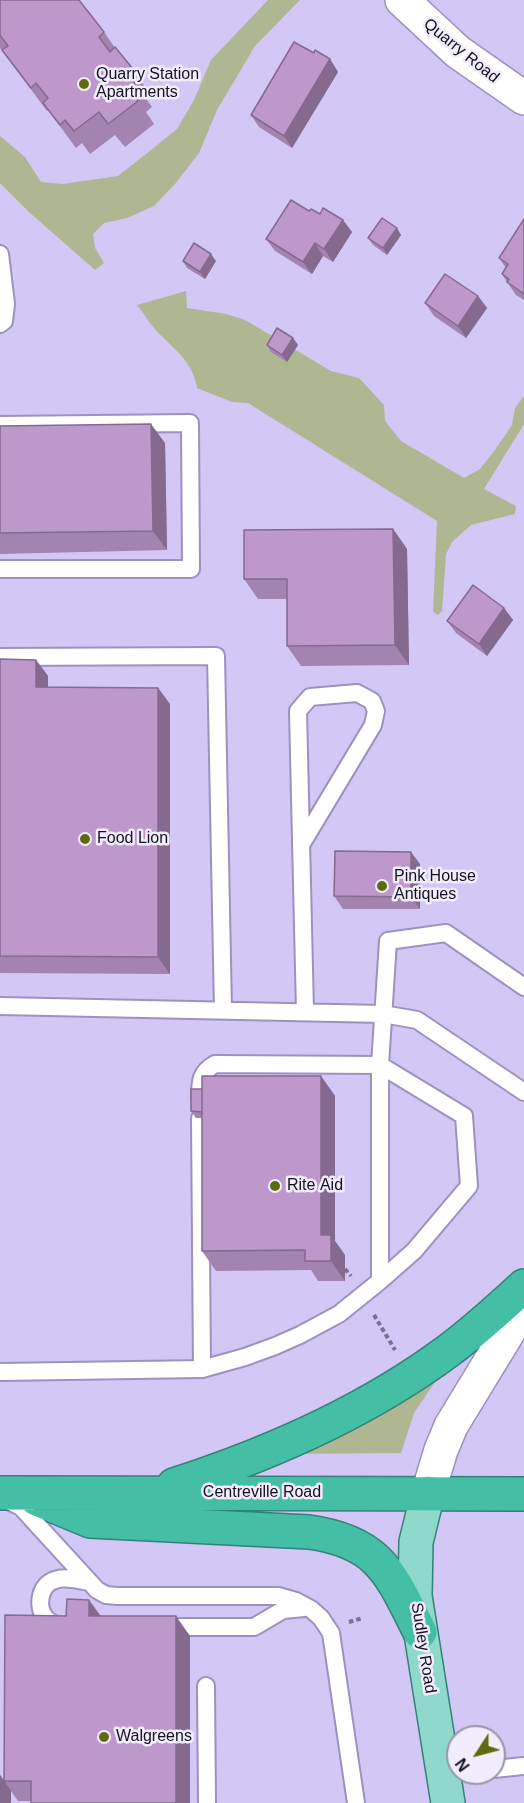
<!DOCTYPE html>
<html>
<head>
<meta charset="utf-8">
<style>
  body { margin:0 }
  #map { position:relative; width:524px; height:1803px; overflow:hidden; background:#d3c7f5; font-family:Arial,sans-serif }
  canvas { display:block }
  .north { position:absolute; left:446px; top:1725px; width:60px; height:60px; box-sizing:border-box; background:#f1edfc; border:2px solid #9995a4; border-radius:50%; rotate:234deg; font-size:16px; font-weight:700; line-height:24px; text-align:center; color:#141020 }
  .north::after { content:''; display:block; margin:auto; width:21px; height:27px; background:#5f690f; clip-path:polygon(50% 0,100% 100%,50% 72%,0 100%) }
</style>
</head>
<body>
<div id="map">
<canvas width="524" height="1803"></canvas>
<div class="north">N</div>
</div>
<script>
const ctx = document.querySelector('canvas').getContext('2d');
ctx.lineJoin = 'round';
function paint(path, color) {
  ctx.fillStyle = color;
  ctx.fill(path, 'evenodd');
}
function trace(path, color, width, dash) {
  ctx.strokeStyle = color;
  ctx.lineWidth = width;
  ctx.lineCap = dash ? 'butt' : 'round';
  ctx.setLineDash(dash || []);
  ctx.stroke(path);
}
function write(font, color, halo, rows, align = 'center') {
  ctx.font = font + ' Arial,sans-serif';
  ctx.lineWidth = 5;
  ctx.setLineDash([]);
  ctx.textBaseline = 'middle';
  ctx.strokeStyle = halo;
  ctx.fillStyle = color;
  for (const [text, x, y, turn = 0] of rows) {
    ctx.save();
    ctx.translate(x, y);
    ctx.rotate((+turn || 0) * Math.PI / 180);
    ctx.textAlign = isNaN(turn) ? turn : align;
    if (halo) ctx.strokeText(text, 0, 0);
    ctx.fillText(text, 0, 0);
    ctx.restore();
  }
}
const green = new Path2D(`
  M268 0H300L255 46 217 110 199 153 175 184 154 206 127 218 104 223 93 234 95 248 104 263 95 270 29 212 0 183V136L25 157 41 182 63 184 118 176 146 154 177 129 194 100 211 60Z
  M186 291 187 308 226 314 245 320 331 371 359 378 384 405 385 421 401 441 464 478 480 469 497 447 512 425 515 408 524 396V424L484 489 516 506 515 514 471 525 452 542 446 554 442 611 438 615 433 612 437 521 248 403 232 402 197 388C193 360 172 348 154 328 148 321 143 312 137 305Z
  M425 1379 435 1382 414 1413 401 1453 287 1454Z`);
const path = new Path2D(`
  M345 1269 351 1276
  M374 1315 395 1350
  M349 1622 363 1618`);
const lane = new Path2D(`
  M0 254 6 304 4 321 0 324
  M0 425 190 423 191 569H0
  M0 657 216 656 223 1010
  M301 845 373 725 376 711 372 701 357 693 310 697 298 711 305 1012
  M0 1006 383 1014 417 1020 524 1092
  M200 1096C200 1080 201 1072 215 1064L380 1065 388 941 446 933 524 987
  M200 1118 202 1369
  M0 1372 202 1369 245 1357 275 1346 300 1335 339 1314 380 1281 414 1251 469 1186 464 1116 380 1065V1281
  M4 1499 21 1507 97 1590 106 1595 117 1596H278L296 1601 311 1609 321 1618 331 1633 356 1803
  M62 1627C56 1625 49 1623 45 1617 36 1606 40 1584 55 1580 65 1576 78 1580 89 1582
  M161 1627H254L283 1610 304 1608
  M206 1686 207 1803
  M494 1769 524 1766`);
const secondary = new Path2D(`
  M402 0 458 52 524 98
  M428 1493 441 1450 451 1426 524 1306`);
const primary = new Path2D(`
  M428 1493 416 1542 415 1596 448 1803`);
const highway = new Path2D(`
  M174 1485C270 1454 367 1411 448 1351 475 1331 499 1309 524 1286
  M0 1493 524 1494
  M37 1499 90 1521 309 1532C380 1542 390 1573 420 1632`);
const wall = new Path2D(`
  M0 0 104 32 115 48 133 69 149 93 144 96 152 107 146 112 154 124 125 147 115 135 90 154 82 143 76 148 48 110 47 111 0 48Z
  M314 53 330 59 338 72 292 148 259 127 251 115Z
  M309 211 343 220 352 232 333 262 323 256 312 274 275 251 266 239Z
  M524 219V300L516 295 507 282 502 274 506 268 499 258Z
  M401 235 387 255 373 245 368 238Z
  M183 261H216L205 279 187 268Z
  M478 296 487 308 466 338 434 316 425 303Z
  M293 338 298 345 287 362 271 352 267 345Z
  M0 426 165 443 167 550 0 554Z
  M393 529 407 549 409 665 301 666 287 646V599H258L244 579Z
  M504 608 513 620 487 656 456 633 447 621Z
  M0 659 36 660 48 676V687L158 688 170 704V974L0 973Z
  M420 864V909H343L334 896Z
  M321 1076 335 1096V1241L345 1255V1281H318L311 1270 216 1271 202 1251V1118H196L191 1111 202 1089Z
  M89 1600 101 1616 190 1636V1803H31V1801H18L11 1791V1803H0V1775L4 1780 66 1616Z`);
const shadedWall = new Path2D(`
  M330 59 338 72 292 148 284 136Z
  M343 220 352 232 333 262 324 249Z
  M397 228 401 235 387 255 383 248Z
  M315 243 323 256 312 274 303 262Z
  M211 254 216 261 205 279 200 272Z
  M478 296 487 308 466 338 458 326Z
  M293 338 298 345 287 362 282 355Z
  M151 424 165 443 167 550 153 531Z
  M393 529 407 549 409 665 395 645Z
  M504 608 513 620 487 656 479 644Z
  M36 660 48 676V704L36 687Z
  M158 688 170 704V974L158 957Z
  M411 852 420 864V909L411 897Z
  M321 1076 335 1096V1241L345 1255V1281L331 1261 321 1235Z
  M89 1600 103 1620 89 1616Z
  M176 1616 190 1636V1803H176Z
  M0 1775 11 1791V1803H0Z`);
const building = new Path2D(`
  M0 0H79L104 32 99 37 110 52 115 47 133 69 127 73 135 84 129 89 138 101 108 124 99 112 74 131 65 120 60 125 43 103 48 98 36 83 31 88 2 50 8 46 0 35Z
  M294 42 314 53 315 50 330 59 284 136 251 115Z
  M291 200 309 211 311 209 320 214 323 208 343 220 324 249 315 243 303 262 266 239Z
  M382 218 397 228 383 248 368 238Z
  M524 219V294L507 282 509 279 502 274 508 264 499 258Z
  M194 243 211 254 200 272 183 261Z
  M445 274 478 296 458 326 425 303Z
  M277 328 293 338 282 355 267 345Z
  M151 424 153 531 0 533V426Z
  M393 529 395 645 287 646V579H244V530Z
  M473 585 504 608 479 644 447 621Z
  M0 659 36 660V687L158 688V957L0 956Z
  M335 851 411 852V897L334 896Z
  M202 1076H321V1235H331V1261H305V1250L202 1251Z
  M191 1089H202V1112L191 1111Z
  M67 1599 89 1600V1616H176V1803H31V1781H4L5 1615 66 1616Z`);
const markers = [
  [84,84,6,"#5f690f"],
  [85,839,6,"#5f690f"],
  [382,886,6,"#5f690f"],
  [275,1186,6,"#5f690f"],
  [104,1737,6,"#5f690f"]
];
const streetNames = [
  ["Quarry Road",461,51,39],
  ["Centreville Road",262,1493],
  ["Sudley Road",423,1648,81]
];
const poiNames = [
  ["Quarry Station",96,75],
  ["Apartments",96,93],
  ["Food Lion",97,839],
  ["Pink House",394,877],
  ["Antiques",394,895],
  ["Rite Aid",287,1186],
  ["Walgreens",116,1737]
];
paint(green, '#afb692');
trace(lane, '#9d92be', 20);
trace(secondary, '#9d92be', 36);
trace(primary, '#338277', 36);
trace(highway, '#338277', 36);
trace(path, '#787090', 4, [4.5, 3]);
trace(lane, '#fff', 16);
trace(secondary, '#fff', 33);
trace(primary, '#8fd9ca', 33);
trace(highway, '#44bfa6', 33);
paint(wall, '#a383af');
paint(shadedWall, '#846a8e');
paint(building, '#bd98cb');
trace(building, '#846a8e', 1.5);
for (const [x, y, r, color] of markers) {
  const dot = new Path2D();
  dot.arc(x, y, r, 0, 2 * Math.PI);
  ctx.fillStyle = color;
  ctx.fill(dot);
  trace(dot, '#f1edfc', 2);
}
write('16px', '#141020', '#f1edfc', streetNames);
write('16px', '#141020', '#f1edfc', poiNames, 'left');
</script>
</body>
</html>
